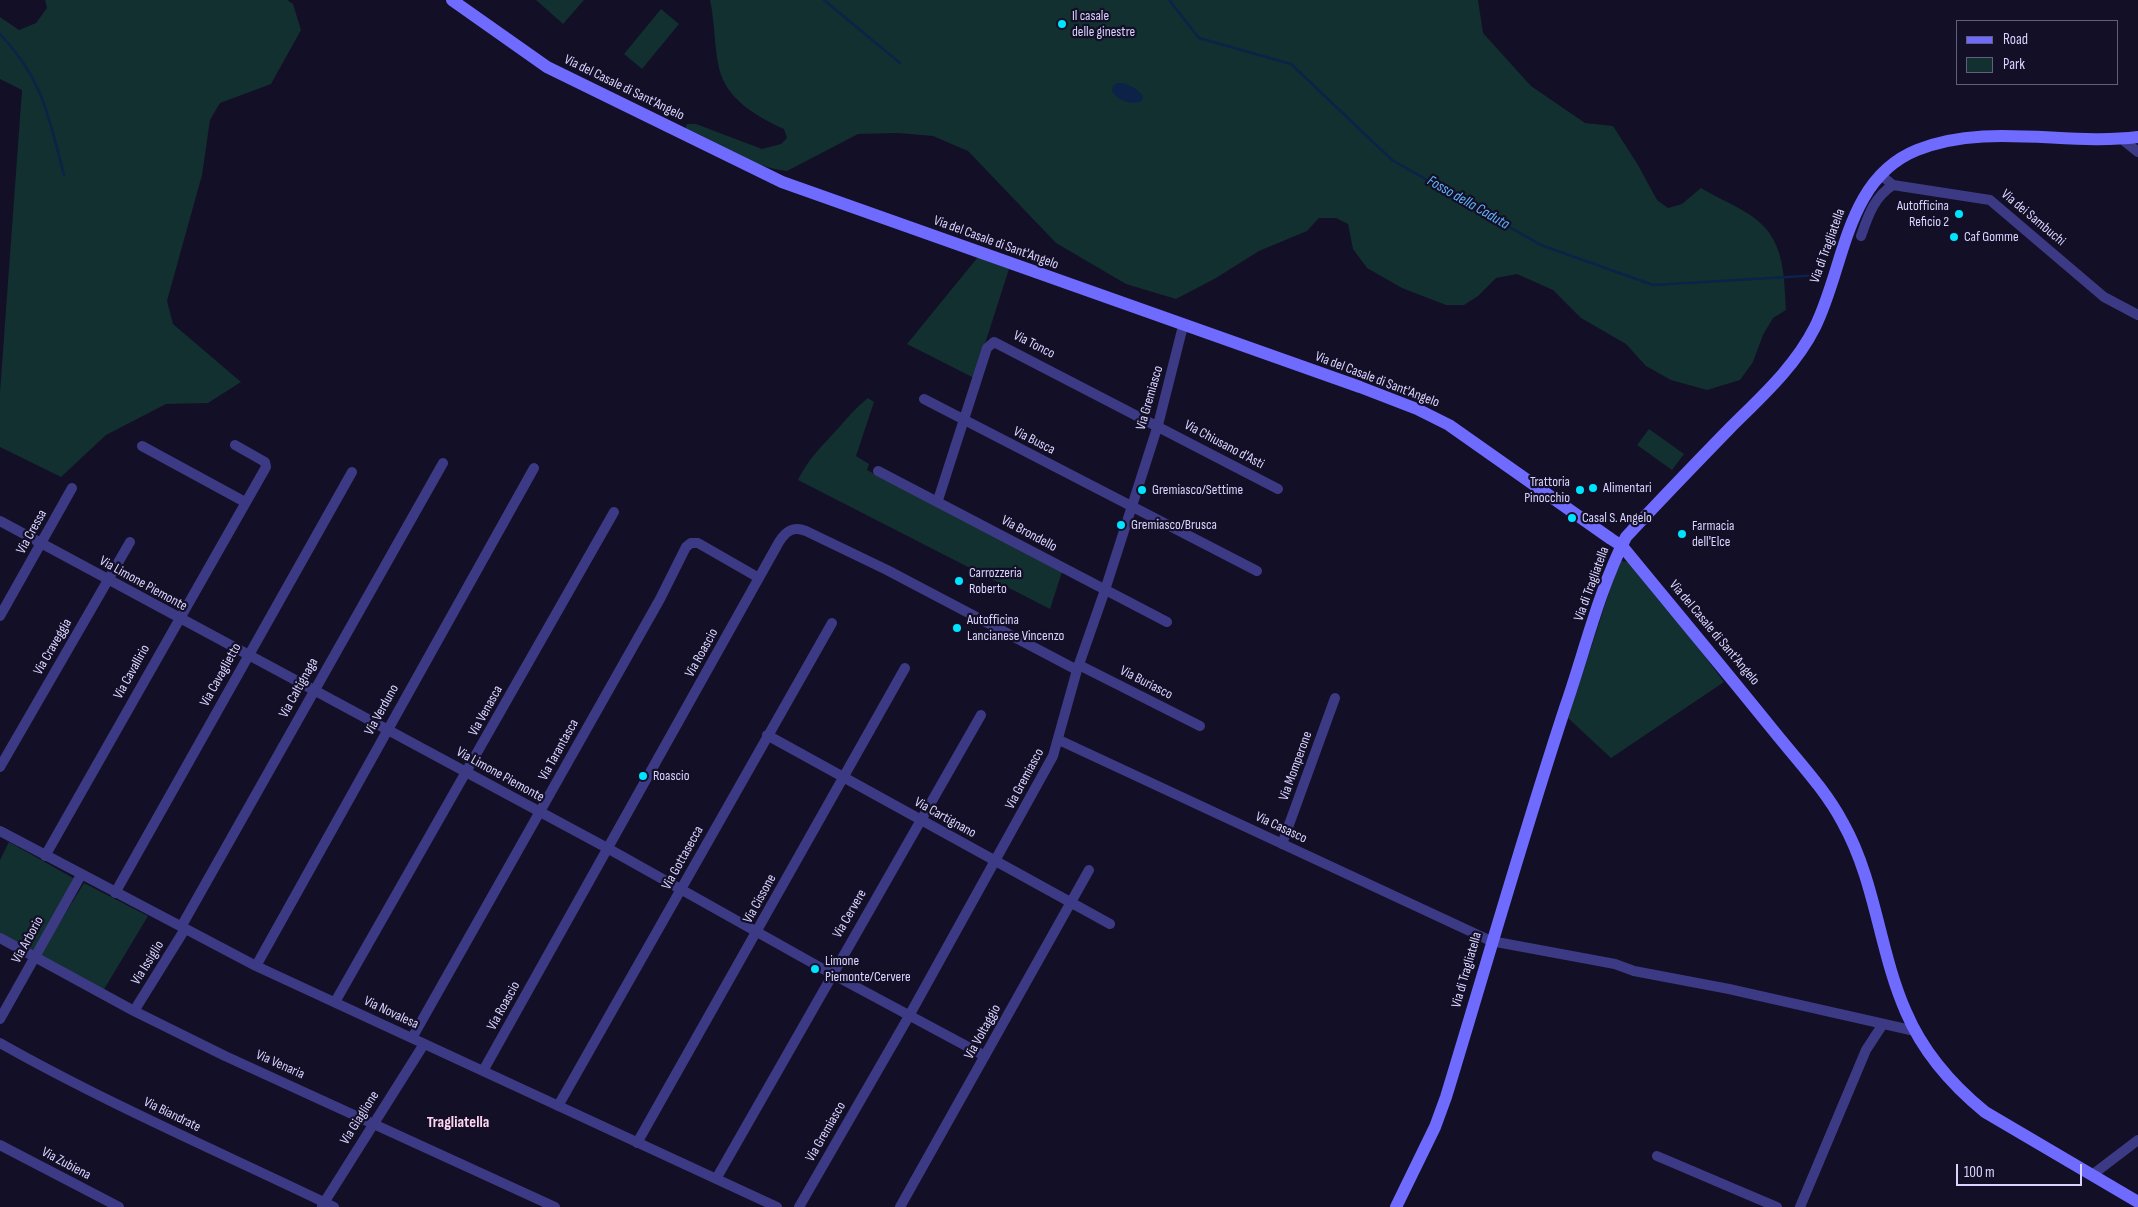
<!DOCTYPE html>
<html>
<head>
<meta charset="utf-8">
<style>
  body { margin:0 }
  #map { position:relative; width:2138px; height:1207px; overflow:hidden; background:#130f26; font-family:"Sofia Sans Condensed",sans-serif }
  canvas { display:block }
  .legend { position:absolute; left:1956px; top:20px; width:162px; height:65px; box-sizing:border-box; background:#130f26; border:1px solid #625e7d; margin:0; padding:6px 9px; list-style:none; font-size:15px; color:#d9d4ff }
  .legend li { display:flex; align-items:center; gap:10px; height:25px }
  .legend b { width:25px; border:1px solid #625e7d }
  .scale { position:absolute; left:1956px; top:1164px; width:126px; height:22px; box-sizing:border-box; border:2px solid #d9d4ff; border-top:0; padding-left:6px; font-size:15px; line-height:18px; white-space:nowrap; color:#d9d4ff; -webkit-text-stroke:4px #130f26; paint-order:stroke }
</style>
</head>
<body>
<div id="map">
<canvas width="2138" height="1207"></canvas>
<ul class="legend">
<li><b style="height:6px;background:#6f6bff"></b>Road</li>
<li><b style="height:14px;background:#12302f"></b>Park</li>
</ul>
<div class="scale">100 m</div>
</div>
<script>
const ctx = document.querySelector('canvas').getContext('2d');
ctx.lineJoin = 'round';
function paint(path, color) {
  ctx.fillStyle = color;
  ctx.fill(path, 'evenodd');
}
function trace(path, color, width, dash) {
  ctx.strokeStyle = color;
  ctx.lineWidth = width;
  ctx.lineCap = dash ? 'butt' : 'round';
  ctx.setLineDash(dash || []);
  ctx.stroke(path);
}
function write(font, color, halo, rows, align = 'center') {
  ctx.font = font + ' "Sofia Sans Condensed",sans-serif';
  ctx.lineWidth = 4.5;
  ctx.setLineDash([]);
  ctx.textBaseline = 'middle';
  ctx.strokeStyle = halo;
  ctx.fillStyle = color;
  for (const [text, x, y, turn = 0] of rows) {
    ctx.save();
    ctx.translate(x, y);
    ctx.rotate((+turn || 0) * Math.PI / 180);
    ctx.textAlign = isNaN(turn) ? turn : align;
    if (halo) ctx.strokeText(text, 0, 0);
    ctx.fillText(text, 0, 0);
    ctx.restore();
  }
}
const green = new Path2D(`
  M45 0H287L293 4 301 30 271 84 220 103 210 120 202 175 167 301 173 324 241 382 208 403 166 404 106 435 61 477 0 447V392L22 90 0 79V17L19 30 36 23 47 8Z
  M536 0H584L563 24Z
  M710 0H1478L1483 33 1531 86 1585 123 1613 126 1638 165 1657 200 1668 208 1682 204 1701 188C1717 198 1745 209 1758 221 1785 243 1784 278 1786 310L1773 318 1763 335 1753 362 1740 380 1707 390 1671 380 1646 366 1626 344 1581 318 1553 290 1517 274 1496 278 1478 296 1464 305H1446L1402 288 1367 268 1353 249 1348 224 1336 218H1319L1307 231 1259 251 1216 278 1176 299 1126 284 1056 243 968 151 933 136 898 133 858 134 787 171C752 167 717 144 685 129L687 124H696L762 149 781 144 787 138 784 129C757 117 726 99 719 68 714 46 715 23 710 0Z
  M661 9 679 24 642 69 624 54Z
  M978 257 1009 269 974 378 907 344Z
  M868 398 874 402 856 456 869 464 867 470 1062 572 1050 609 798 480C807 461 819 449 833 434 845 421 854 409 868 398Z
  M1649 429 1684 454 1672 470 1637 445Z
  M1621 561 1628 562 1674 615 1724 682 1611 758 1568 718 1617 568Z
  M9 842 75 879 32 952 0 934V860Z
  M84 883 148 916 103 991 40 955Z`);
const water = new Path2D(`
  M1117 83C1126 82 1137 88 1143 96L1142 101C1132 106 1117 100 1112 91L1113 86Z`);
const stream = new Path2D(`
  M824 0 900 63
  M1169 0 1199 38 1291 64 1392 160 1541 245 1653 285 1821 275
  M0 34C43 79 49 118 64 175`);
const street = new Path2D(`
  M2122 139 2138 152
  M1882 176 1893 185 1990 200 2104 297 2138 315
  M1861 236C1868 216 1874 197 1893 185
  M924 399 1257 571
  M142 446 245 502
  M878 471 1167 622
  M938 500 987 348 994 342 1278 489
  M0 521 609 849 832 974 985 1056
  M0 616 72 488
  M1079 665 1200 726
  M767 735 1110 924
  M1059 740 1491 941 1615 964 1634 971 1729 989 1915 1031
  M0 767 130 542
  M0 831 256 966 777 1207
  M1282 844 1335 698
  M45 856 266 467 265 462 235 445
  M115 893 352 472
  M181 927 443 463
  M0 938 134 1011 225 1056 555 1207
  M256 966 534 468
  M335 1002 614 512
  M134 1011 185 929
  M0 1019 81 875
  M412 1038 660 599 686 547 691 543H698L759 578
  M0 1043C108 1104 222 1153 334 1207
  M483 1071 779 542C786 531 793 526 806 531L887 570 1077 670
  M558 1106 832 623
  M637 1143 905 668
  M0 1145 119 1207
  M1657 1156 1777 1207
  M2092 1175 2138 1140
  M716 1179 981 715
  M322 1206 424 1044
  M799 1207 909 1016 1053 756 1077 670 1105 590 1158 425 1183 326
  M900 1207 1089 870
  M1800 1207 1866 1050 1883 1024`);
const secondary = new Path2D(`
  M452 0 547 67 782 182 1360 387 1417 409 1449 425 1611 539 1622 546C1672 607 1723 668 1773 730 1797 760 1825 789 1843 823 1876 882 1879 951 1906 1012 1923 1052 1952 1085 1985 1112L2138 1202
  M1396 1207 1435 1127 1446 1097C1486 966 1523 835 1566 705 1585 650 1599 590 1626 537 1660 500 1695 464 1730 428 1761 397 1795 367 1815 327 1845 267 1845 179 1917 150 1987 122 2065 146 2138 137`);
const markers = [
  [1062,24,5,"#00e5ff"],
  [1959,214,5,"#00e5ff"],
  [1954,237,5,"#00e5ff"],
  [1593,488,5,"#00e5ff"],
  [1142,490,5,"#00e5ff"],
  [1580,490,5,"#00e5ff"],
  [1572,518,5,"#00e5ff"],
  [1121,525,5,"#00e5ff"],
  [1682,534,5,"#00e5ff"],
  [959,581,5,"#00e5ff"],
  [957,628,5,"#00e5ff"],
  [643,776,5,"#00e5ff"],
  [815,969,5,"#00e5ff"]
];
const poiNames = [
  ["Il casale",1072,16],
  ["delle ginestre",1072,32],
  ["Autofficina",1949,206,"right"],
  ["Reficio 2",1949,222,"right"],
  ["Caf Gomme",1964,237],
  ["Trattoria",1570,482,"right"],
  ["Pinocchio",1570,498,"right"],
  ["Alimentari",1603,488],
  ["Gremiasco/Settime",1152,490],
  ["Casal S. Angelo",1582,518],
  ["Gremiasco/Brusca",1131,525],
  ["Farmacia",1692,526],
  ["dell'Elce",1692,542],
  ["Carrozzeria",969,573],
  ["Roberto",969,589],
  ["Autofficina",967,620],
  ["Lancianese Vincenzo",967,636],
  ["Roascio",653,776],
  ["Limone",825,961],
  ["Piemonte/Cervere",825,977]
];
const streetNames = [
  ["Via del Casale di Sant'Angelo",624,88,26],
  ["Via dei Sambuchi",2033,218,40],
  ["Via del Casale di Sant'Angelo",996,243,20],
  ["Via di Tragliatella",1828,246,-70],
  ["Via Tonco",1034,345,27],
  ["Via del Casale di Sant'Angelo",1377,380,21],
  ["Via Gremiasco",1150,398,-74],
  ["Via Busca",1034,441,27],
  ["Via Chiusano d'Asti",1224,445,28],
  ["Via Cressa",32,532,-61],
  ["Via Brondello",1029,534,28],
  ["Via Limone Piemonte",143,584,29],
  ["Via di Tragliatella",1592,584,-70],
  ["Via del Casale di Sant'Angelo",1714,633,50],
  ["Via Craveggia",53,647,-60],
  ["Via Roascio",702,653,-61],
  ["Via Cavallirio",132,672,-61],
  ["Via Cavaglietto",221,675,-61],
  ["Via Buriasco",1146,683,27],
  ["Via Caltignaga",299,688,-61],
  ["Via Verduno",382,710,-61],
  ["Via Venasca",486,711,-61],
  ["Via Tarantasca",559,750,-61],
  ["Via Momperone",1296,766,-70],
  ["Via Limone Piemonte",500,775,29],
  ["Via Gremiasco",1025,779,-62],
  ["Via Cartignano",945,818,29],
  ["Via Casasco",1281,828,25],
  ["Via Gottasecca",683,858,-61],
  ["Via Cissone",760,899,-61],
  ["Via Cervere",850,914,-60],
  ["Via Arborio",28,940,-61],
  ["Via Issiglio",148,963,-58],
  ["Via di Tragliatella",1467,970,-74],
  ["Via Roascio",504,1006,-61],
  ["Via Novalesa",391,1013,25],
  ["Via Voltaggio",983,1032,-61],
  ["Via Venaria",280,1065,24],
  ["Via Biandrate",172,1115,26],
  ["Via Giaglione",360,1118,-58],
  ["Via Gremiasco",826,1132,-60],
  ["Via Zubiena",66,1164,28]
];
const waterNames = [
  ["Fosso della Caduta",1468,203,30]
];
const quarterNames = [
  ["Tragliatella",458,1123]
];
paint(green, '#12302f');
paint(water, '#0c2248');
trace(stream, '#0c2248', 2.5);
trace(street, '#3d3a85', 10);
trace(secondary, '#6f6bff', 12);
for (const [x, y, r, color] of markers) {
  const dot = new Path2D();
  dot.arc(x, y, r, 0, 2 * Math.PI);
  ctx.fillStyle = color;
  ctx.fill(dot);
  trace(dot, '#130f26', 2);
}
write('14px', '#d9d4ff', '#130f26', poiNames, 'left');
write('14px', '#d9d4ff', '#130f26', streetNames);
write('italic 15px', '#62b6ff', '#130f26', waterNames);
write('bold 16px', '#ffd6f0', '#130f26', quarterNames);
</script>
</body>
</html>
